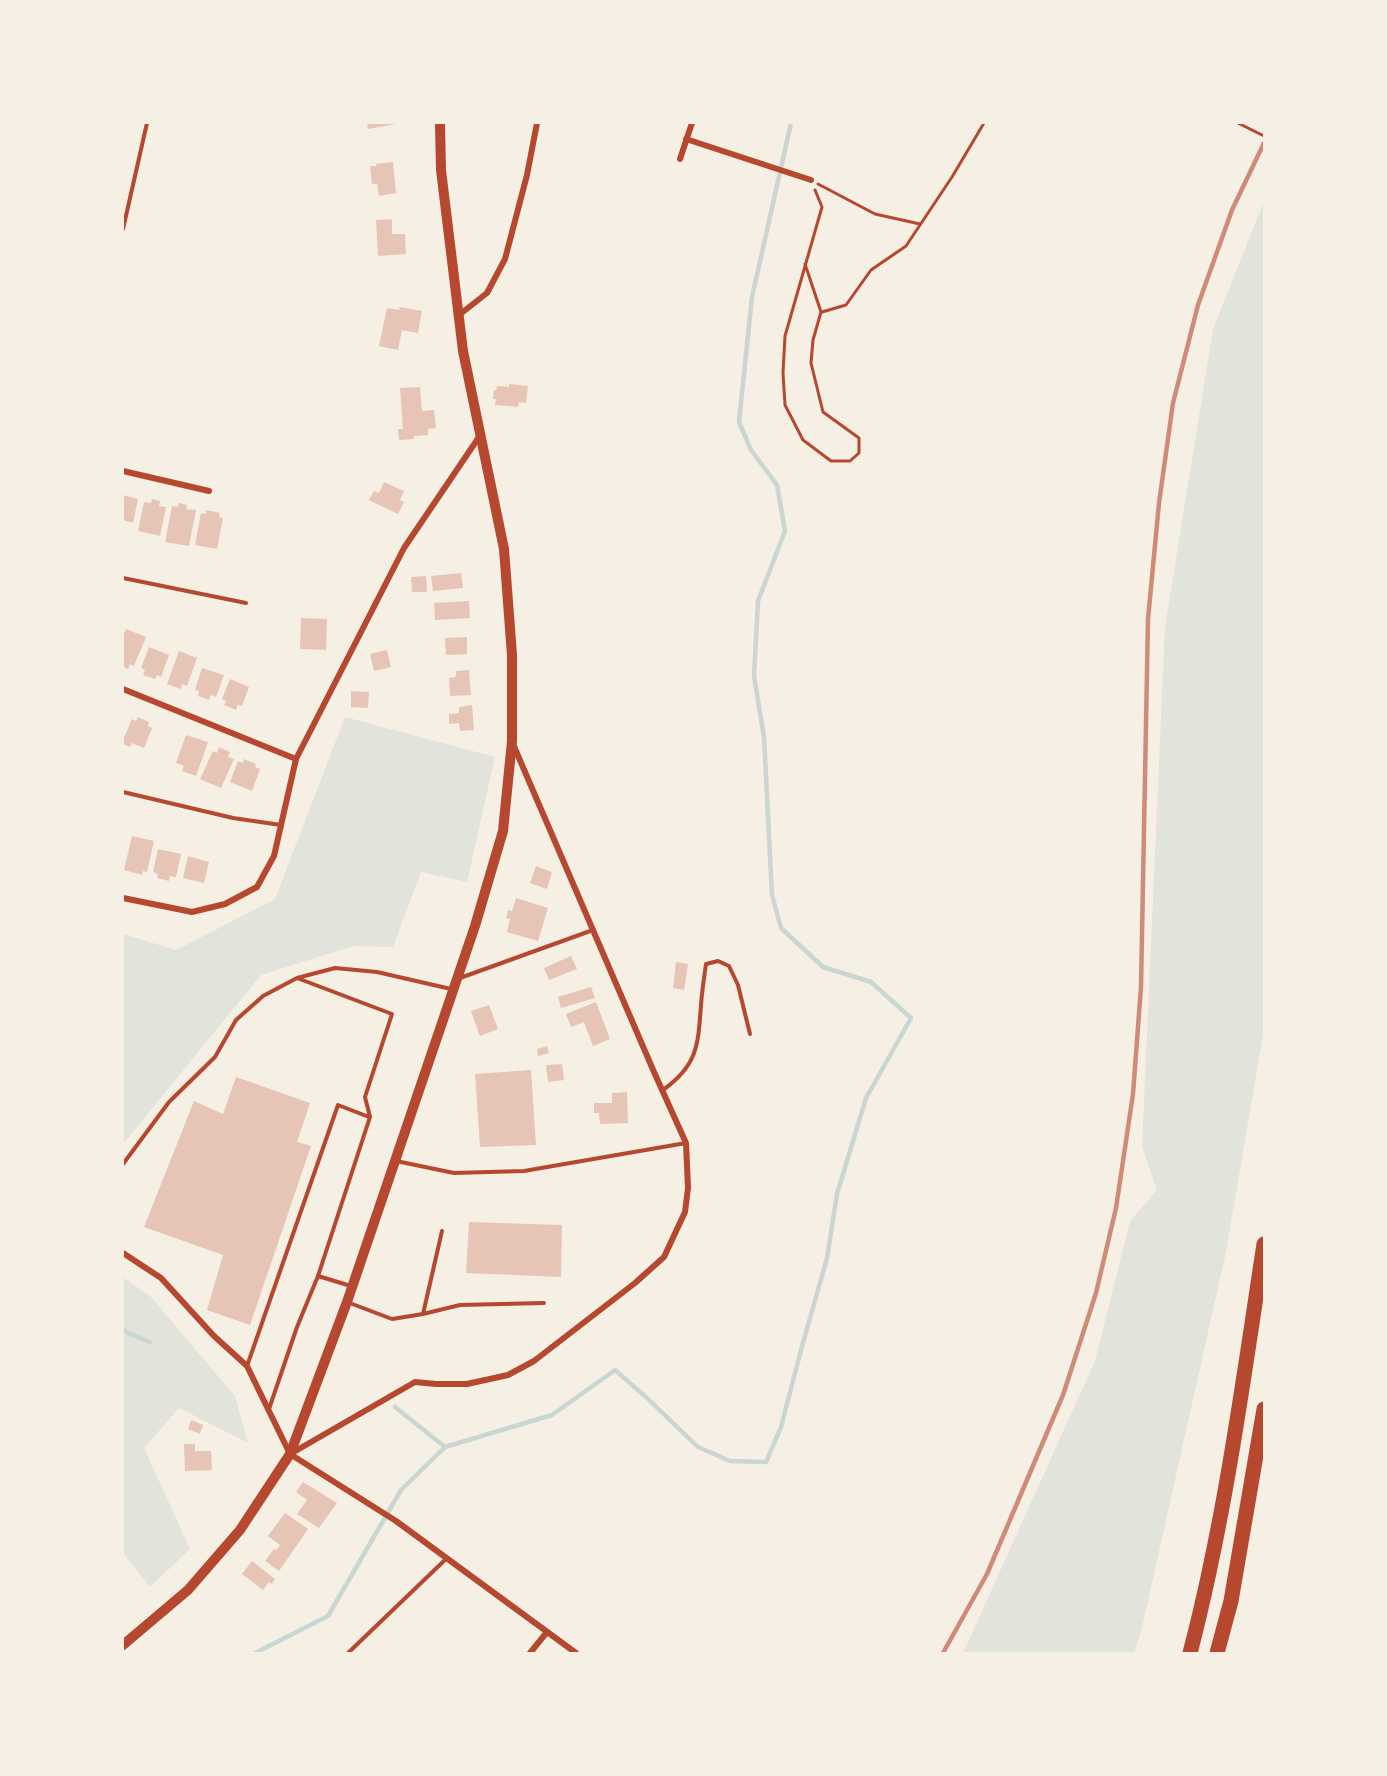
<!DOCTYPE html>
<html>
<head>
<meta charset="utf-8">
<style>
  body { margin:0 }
  #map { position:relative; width:1387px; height:1776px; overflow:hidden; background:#f6efe4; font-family:"Open Sans",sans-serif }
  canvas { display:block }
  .frame { position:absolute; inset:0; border:124px solid #f6efe4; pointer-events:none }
</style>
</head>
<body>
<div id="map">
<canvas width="1387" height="1776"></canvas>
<div class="frame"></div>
</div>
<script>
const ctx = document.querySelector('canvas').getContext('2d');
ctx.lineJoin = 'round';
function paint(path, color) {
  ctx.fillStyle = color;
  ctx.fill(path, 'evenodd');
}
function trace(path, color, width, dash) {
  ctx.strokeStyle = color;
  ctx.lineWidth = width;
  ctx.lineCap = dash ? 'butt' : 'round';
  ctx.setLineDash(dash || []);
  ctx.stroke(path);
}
const green = new Path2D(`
  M1264 201V1029L1226 1252 1141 1632 1134 1653H963L1095 1361 1130 1221 1157 1190 1142 1147 1165 627 1213 329Z
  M345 717 495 757 467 882 421 872 393 947 353 946 261 975 123 1144V934L176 950 275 899Z
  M123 1277 151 1297 235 1396 248 1443 179 1408 144 1448 190 1549 150 1587 123 1553Z`);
const stream = new Path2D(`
  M123 1329 128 1333 150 1342
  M395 1407 445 1447
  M255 1653 328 1616 401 1490 445 1447 552 1415 615 1370 647 1398 698 1447 730 1461 766 1462 781 1427 801 1350 827 1258 837 1194 866 1098 911 1018 871 982 823 967 781 928 772 895 764 737 754 676 758 601 785 531 777 485 751 450 739 422 752 297 791 123`);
const building = new Path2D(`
  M367 123H396V124L368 129Z
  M393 162 396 193 379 196 377 184H372L370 166H376V164Z
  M392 219V234H405L406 254 378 256 376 220Z
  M400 307 422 311 418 333 402 330 398 350 379 346 387 308 399 310Z
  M509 384 528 386 526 403 519 402 518 407 495 405 496 399H493L494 390H496L497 386 509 387Z
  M420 387 422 411 434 410 436 428 428 429V435L414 436V439L399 440 398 429H403L400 388Z
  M384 482 404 491 400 500 404 502 398 514 369 500 374 491 379 493Z
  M123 495 138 499 133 523 123 520Z
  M152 499 160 501 159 506 166 507 160 536 138 531 144 502 151 503Z
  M179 503 187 505 186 509 196 510 189 546 165 542 172 506 178 507Z
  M206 510 220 513 219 517 223 518 217 549 195 545 201 513 206 514Z
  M461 573 463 588 433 591 431 576Z
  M426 576 427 592H412L411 577Z
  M469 601 470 618 435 620 434 603Z
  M301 618 327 619 326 650 300 649Z
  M126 629 146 637 134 666 130 664 128 669 123 667V636Z
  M467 637V654L446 655 445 638Z
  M149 647 169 655 161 677 157 675 155 679 143 675 145 670 141 668Z
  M387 650 391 667 374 671 370 654Z
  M179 651 197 658 187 686 182 684 181 689 167 684Z
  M202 668 224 675 216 697 211 695 209 700 198 696 199 691 195 690Z
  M469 670 471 695 450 696 449 678 456 677V671Z
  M230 679 249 687 242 706 238 705 236 710 224 705 226 701 222 699Z
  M351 691 369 692 368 708 351 707Z
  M472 705 474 730 460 731 459 723 449 724V714L459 713V707Z
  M138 717 149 722 148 726 152 728 144 748 132 743 130 747 123 744V740L132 719 136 721Z
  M186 735 208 742 196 776 182 771 184 766 176 763Z
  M219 747 230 752 228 757 234 759 221 788 200 779 213 751 217 753Z
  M244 759 256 764 255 767 260 769 252 791 230 782 238 761 243 763Z
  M132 836 154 841 147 872 143 871 142 875 124 870Z
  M158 849 181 854 176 877 170 876 169 881 157 878 158 874 153 872Z
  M188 856 209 862 204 883 183 878Z
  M536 866 552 872 547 889 530 883Z
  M516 898 548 908 538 941 507 932 510 919 506 918 508 910 512 911Z
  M571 956 577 969 549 980 544 968Z
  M676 962 688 964 684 990 673 988Z
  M591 987 595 998 561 1008 558 997Z
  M596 1002 610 1039 593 1046 584 1022 571 1027 566 1014Z
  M489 1005 498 1029 480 1036 471 1011Z
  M547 1046 549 1053 538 1056 537 1049Z
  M562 1064 564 1080 548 1082 546 1065Z
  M531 1070 536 1145 480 1147 475 1074Z
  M236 1077 310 1103 297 1142 311 1146 250 1325 207 1310 223 1255 144 1227 194 1101 223 1114Z
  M627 1092 628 1123 600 1124 599 1113H594V1103H612V1093Z
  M469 1222 562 1225 561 1277 466 1273Z
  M191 1420 203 1425 200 1434 188 1429Z
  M184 1444H195V1451H211L212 1470 185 1471Z
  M303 1482 337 1503 319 1528 297 1514 307 1500 296 1492Z
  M285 1513 308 1529 279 1571 265 1561 274 1549 276 1550 280 1545 268 1536Z
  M252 1561 275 1579 272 1584 269 1582 263 1590 242 1574Z`);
const path = new Path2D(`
  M1238 123 1264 136
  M818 184 875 214 920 224
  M805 264 821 312 813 340 811 363 823 412 859 438V453L850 461H831L803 440 785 405 783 373 785 336 822 207 815 190
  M822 312 846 305 871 270 906 246 952 177 984 123`);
const service = new Path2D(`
  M123 229 147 123
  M123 578 246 603
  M123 792 233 818 281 825
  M460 978 593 930
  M663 1090C698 1065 698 1045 701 1005 702 991 704 978 706 964L718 961 729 966 738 985 750 1034
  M396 1161 454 1173 524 1171 686 1143
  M123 1164 169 1102 215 1057 236 1020 263 996 297 978 335 968 377 972 451 989
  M318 1276 351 1286
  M347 1302 392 1319 423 1314 460 1305 544 1303
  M423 1314 442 1231
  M247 1366 338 1105 369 1117
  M269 1409 297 1327 318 1276 370 1117 365 1097 392 1014 297 978
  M348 1653 447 1558`);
const minor = new Path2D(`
  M686 139 811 180
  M680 159 692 123
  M459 315 487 293 505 259 527 175 537 123
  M123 471 209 491
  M123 689 296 759
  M123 898 192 912 225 904 257 887 274 856 296 759 404 548 479 437
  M123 1253 161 1278 214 1336 247 1366 290 1454 396 1521 576 1653
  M292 1453 415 1382 436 1384H467L508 1375 534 1361 635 1283 664 1257 685 1212 688 1188 686 1143 654 1072 513 744
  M530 1653 547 1632`);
const tertiary = new Path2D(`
  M123 1645 188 1590 240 1530 290 1454 347 1302 475 926 503 831 512 741V655L504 549 463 351 441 170 440 123`);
const motorway = new Path2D(`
  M1190 1653C1225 1519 1243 1381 1264 1244
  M1217 1653 1231 1601 1264 1409`);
const rail = new Path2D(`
  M943 1653 987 1574 1063 1395 1096 1293 1116 1208 1133 1094 1141 987 1148 619 1159 503 1173 403 1198 305 1232 210 1264 143`);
paint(green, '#e2e4dc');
trace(stream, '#c9d6d2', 4.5);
paint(building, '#e6c5b7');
trace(path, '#b5482f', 3);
trace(service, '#b5482f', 4);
trace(minor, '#b5482f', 6);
trace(tertiary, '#b5482f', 10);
trace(motorway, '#b5482f', 15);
trace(rail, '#cf8b77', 4.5);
</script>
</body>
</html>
